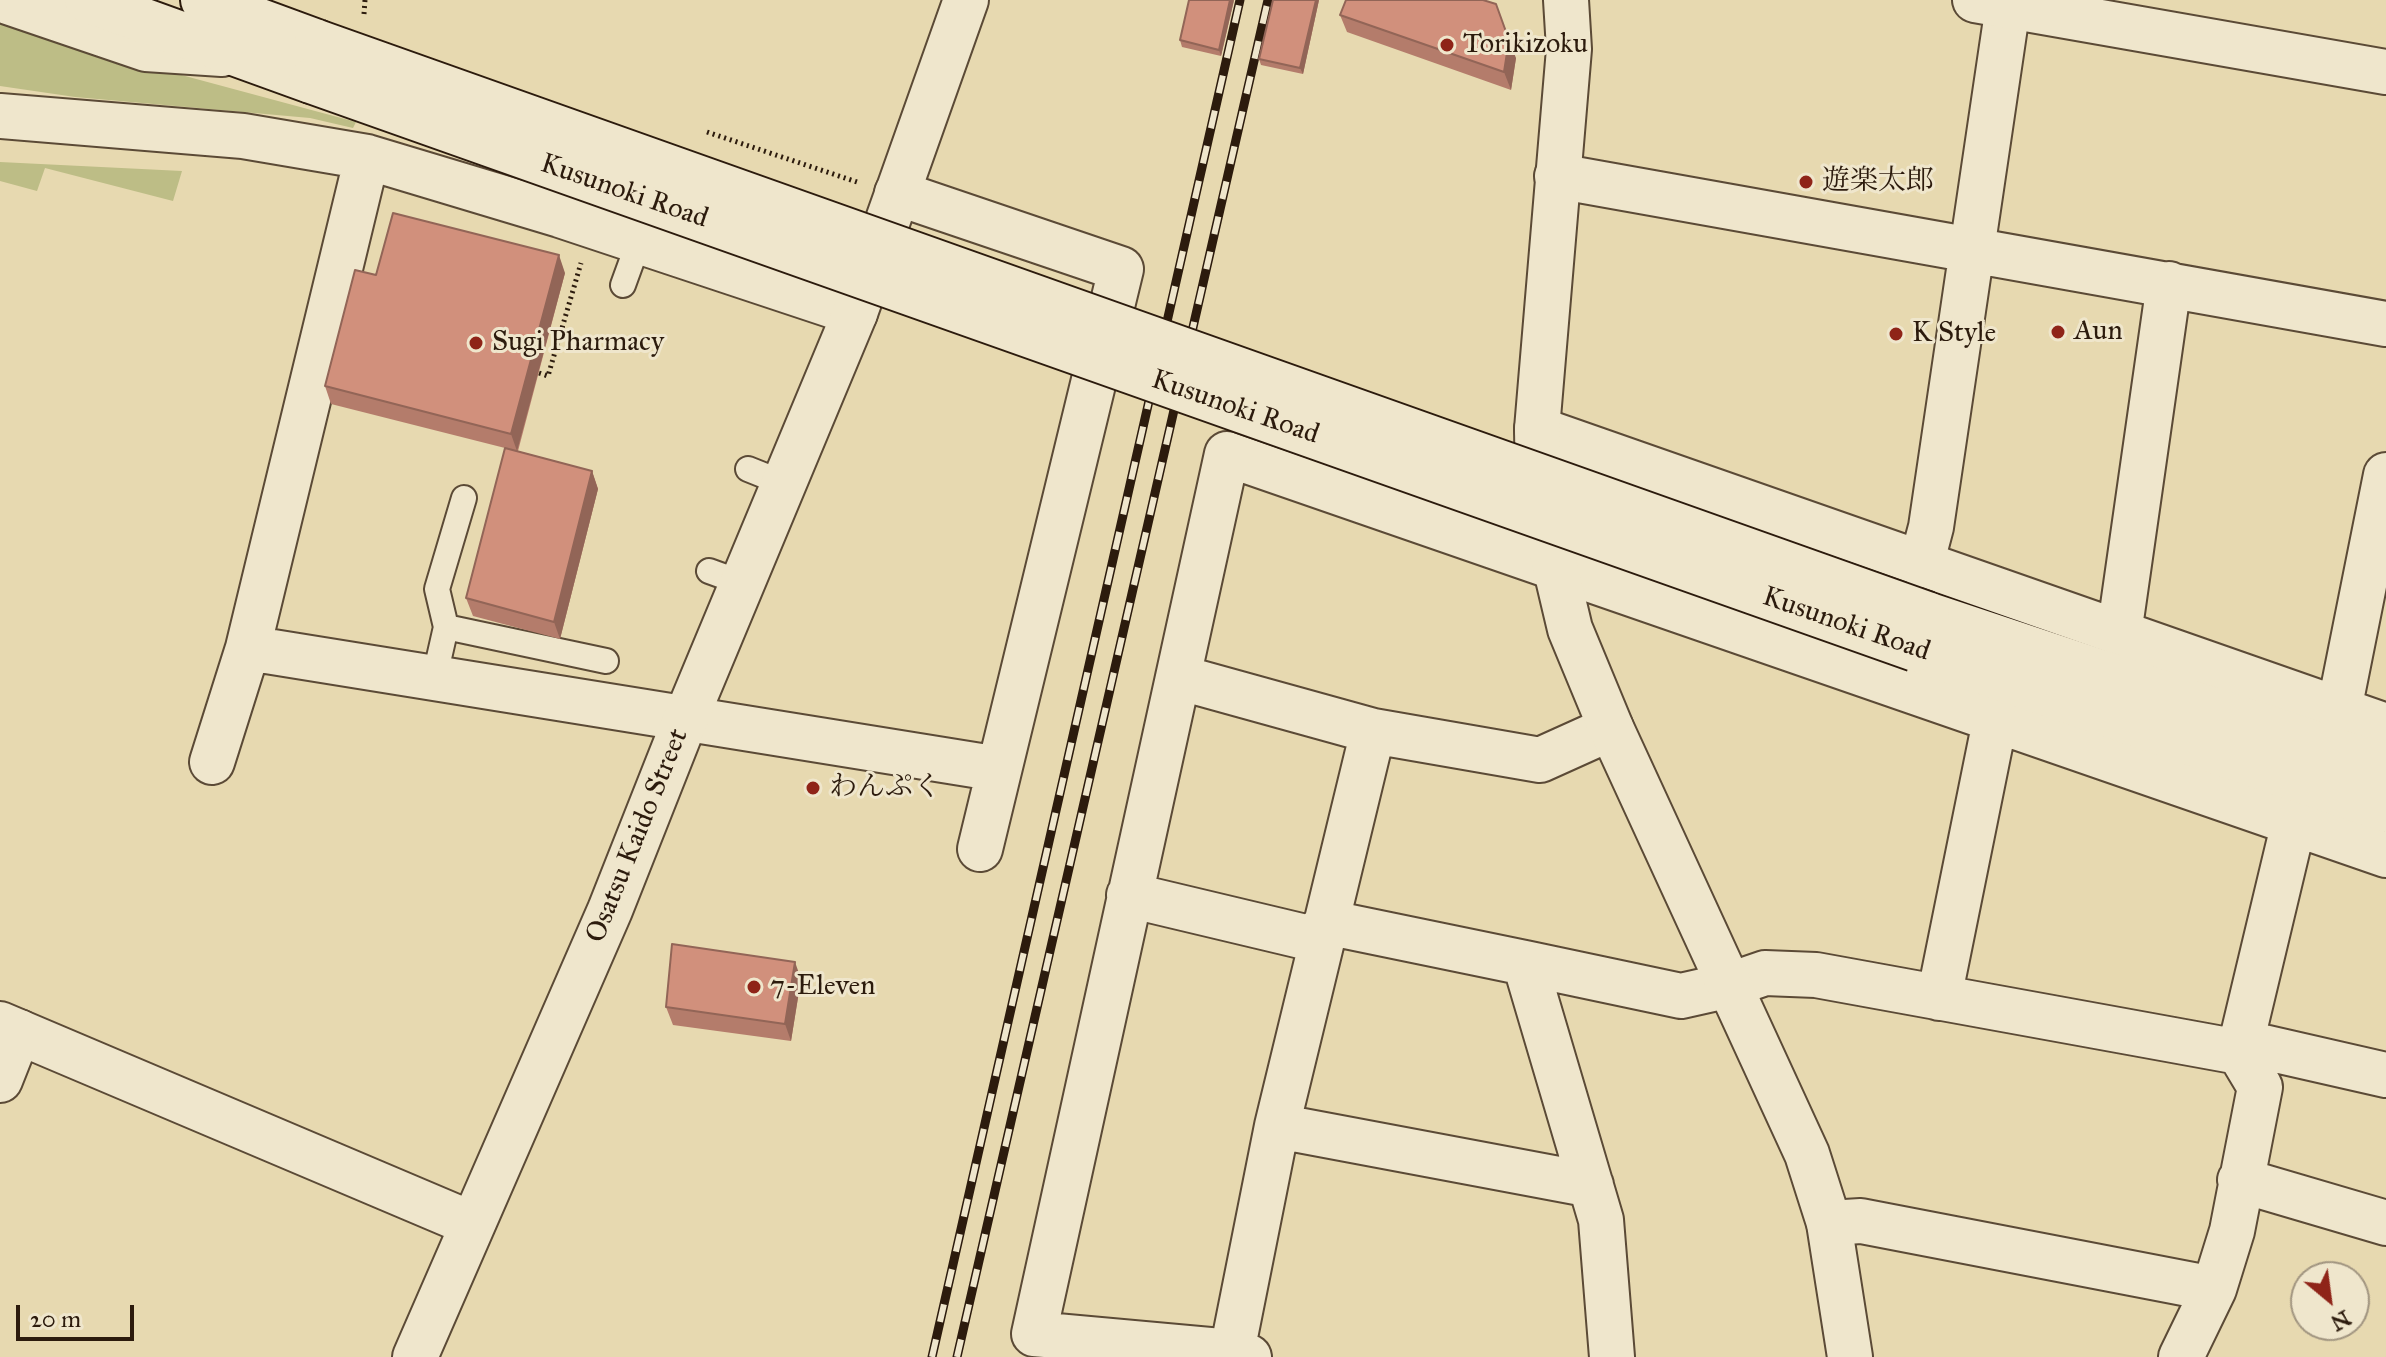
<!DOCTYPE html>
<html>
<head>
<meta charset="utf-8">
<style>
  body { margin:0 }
  #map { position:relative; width:2386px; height:1357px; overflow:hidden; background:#e7d9b0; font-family:"IM FELL Great Primer",serif }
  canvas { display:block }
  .north { position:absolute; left:2290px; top:1261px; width:80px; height:80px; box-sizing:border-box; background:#efe6cc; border:2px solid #a19580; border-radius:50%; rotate:151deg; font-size:22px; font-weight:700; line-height:32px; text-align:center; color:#2c1b0d }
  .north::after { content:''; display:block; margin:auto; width:28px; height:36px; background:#8f2418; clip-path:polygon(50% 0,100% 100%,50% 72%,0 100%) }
  .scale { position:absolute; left:16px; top:1305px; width:118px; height:36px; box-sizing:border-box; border:4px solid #2c1b0d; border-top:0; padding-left:10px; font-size:24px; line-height:28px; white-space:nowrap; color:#2c1b0d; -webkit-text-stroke:6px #efe6cc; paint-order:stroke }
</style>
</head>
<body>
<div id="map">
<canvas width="2386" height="1357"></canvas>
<div class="north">N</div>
<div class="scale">20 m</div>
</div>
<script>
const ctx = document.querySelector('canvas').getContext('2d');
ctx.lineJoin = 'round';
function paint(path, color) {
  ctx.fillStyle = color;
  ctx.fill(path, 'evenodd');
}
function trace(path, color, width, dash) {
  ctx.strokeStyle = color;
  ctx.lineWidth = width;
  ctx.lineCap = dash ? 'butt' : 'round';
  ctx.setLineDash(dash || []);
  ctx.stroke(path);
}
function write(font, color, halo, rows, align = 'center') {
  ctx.font = font + ' "IM FELL Great Primer","Noto Serif JP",serif';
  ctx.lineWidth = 6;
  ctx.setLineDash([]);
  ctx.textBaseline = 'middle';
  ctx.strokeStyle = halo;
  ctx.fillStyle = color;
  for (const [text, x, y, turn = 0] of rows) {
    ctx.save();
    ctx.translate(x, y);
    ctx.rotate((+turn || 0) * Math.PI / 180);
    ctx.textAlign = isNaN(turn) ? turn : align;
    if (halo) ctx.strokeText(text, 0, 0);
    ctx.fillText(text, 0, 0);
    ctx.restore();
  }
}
const green = new Path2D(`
  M0 16 148 66 356 122 353 128 310 118 75 97 0 86Z
  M0 162 182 171 173 201 45 168 37 191 0 181Z`);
const path = new Path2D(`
  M364 14 365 0
  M707 132 857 182
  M539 373 548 376 581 263`);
const service = new Path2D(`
  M623 285 639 241
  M748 469 783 483
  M709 571 742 583
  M446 627 606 661
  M434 680 446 627 437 589 464 498`);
const minor = new Path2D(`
  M2 0 146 49 222 54
  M0 116 243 136 367 157 560 215 855 313
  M367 157 248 648 999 769
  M1557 176 2386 324
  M897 193 1121 269 980 849
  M1537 429 2386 726
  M1921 565 1931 527 2008 6
  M2119 634 2169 284
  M1178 677 1373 731
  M2339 710 2386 475
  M212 762 248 648
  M1129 895 1322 941
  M1326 922 1525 963 1601 1220 1612 1357
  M1525 963 1681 996 1730 985 1765 973 1816 975 2239 1052
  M1939 998 1995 721
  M2241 1042 2386 1075
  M0 1080 19 1032
  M1277 1126 1591 1185
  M2240 1180 2386 1223
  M1829 1223 1861 1221 2214 1289 2232 1231 2260 1087 2239 1052 2294 822
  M1232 1352 1277 1126 1373 731 1540 760 1611 728
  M1249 1357 1232 1352 1034 1334 1227 454 2386 855
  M2181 1357 2214 1289`);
const tertiary = new Path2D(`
  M1566 0 1569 49 1537 429 1538 494 1570 629 1611 728 1807 1154 1829 1223 1850 1357
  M1975 0 2386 72
  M0 1024 472 1224
  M415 1357 610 910 686 718 855 313 966 0`);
const secondary = new Path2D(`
  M87 0 311 81
  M203 0 317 42
  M1927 614 2386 767
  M1915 649 2386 810`);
const rail = new Path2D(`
  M932 1357 1240 0
  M957 1357 1268 0`);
const secondaryBridge = new Path2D(`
  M317 42 1927 614
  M311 81 1915 649`);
const wall = new Path2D(`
  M1234 0 1221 56 1182 47 1180 40Z
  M1319 0 1303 74 1261 65 1259 59Z
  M1340 15 1516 58 1511 90 1347 32Z
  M565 273 518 451 592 471 598 489 560 639 473 616 466 598 505 448 331 404 325 386Z
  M801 979 791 1041 673 1025 666 1007Z`);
const shadedWall = new Path2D(`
  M1230 0H1234L1221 56 1219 50Z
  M1316 0H1319L1303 74 1300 68Z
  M1509 40 1516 58 1511 90 1504 72Z
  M559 255 565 273 517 451 511 434Z
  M592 471 598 489 560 639 554 622Z
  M795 962 801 979 791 1041 785 1024Z`);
const building = new Path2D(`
  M1189 0H1230L1219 50 1180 40Z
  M1273 0H1316L1300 68 1259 59Z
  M1346 0H1483L1496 4 1509 40 1504 72 1340 15Z
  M393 213 559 255 511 434 325 386 355 270 376 275Z
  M505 448 592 471 554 622 466 598Z
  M672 944 795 962 785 1024 666 1007Z`);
const markers = [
  [1447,45,8,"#8f2418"],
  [1806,182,8,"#8f2418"],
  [2058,332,8,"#8f2418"],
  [1896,334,8,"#8f2418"],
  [476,343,8,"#8f2418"],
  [813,788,8,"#8f2418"],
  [754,987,8,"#8f2418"]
];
const poiNames = [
  ["Torikizoku",1463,45],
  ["遊楽太郎",1822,182],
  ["Aun",2074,332],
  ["K Style",1912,334],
  ["Sugi Pharmacy",492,343],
  ["わんぷく",829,788],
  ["7-Eleven",770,987]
];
const streetNames = [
  ["Kusunoki Road",624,192,19],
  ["Kusunoki Road",1235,408,19],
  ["Kusunoki Road",1846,625,19],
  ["Osatsu Kaido Street",638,836,-68]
];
paint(green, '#bdbd86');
trace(service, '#5b4a36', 28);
trace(minor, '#5b4a36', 48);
trace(tertiary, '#5b4a36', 48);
trace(secondary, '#2c1b0d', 48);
trace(path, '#2c1b0d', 5, [2, 4]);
trace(service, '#efe6cc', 24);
trace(minor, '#efe6cc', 44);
trace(tertiary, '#efe6cc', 44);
trace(secondary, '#efe6cc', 44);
trace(rail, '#2c1b0d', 9);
trace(rail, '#efe6cc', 6, [18]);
trace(secondaryBridge, '#2c1b0d', 48, []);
trace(secondaryBridge, '#efe6cc', 44);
paint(wall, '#b47c6b');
paint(shadedWall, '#926557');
paint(building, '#d1907c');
trace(building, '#926557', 2);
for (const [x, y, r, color] of markers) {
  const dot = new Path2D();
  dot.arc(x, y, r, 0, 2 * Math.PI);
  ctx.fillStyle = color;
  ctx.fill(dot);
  trace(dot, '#efe6cc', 3);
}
write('28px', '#2c1b0d', '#efe6cc', poiNames, 'left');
write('28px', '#2c1b0d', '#efe6cc', streetNames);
</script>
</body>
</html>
